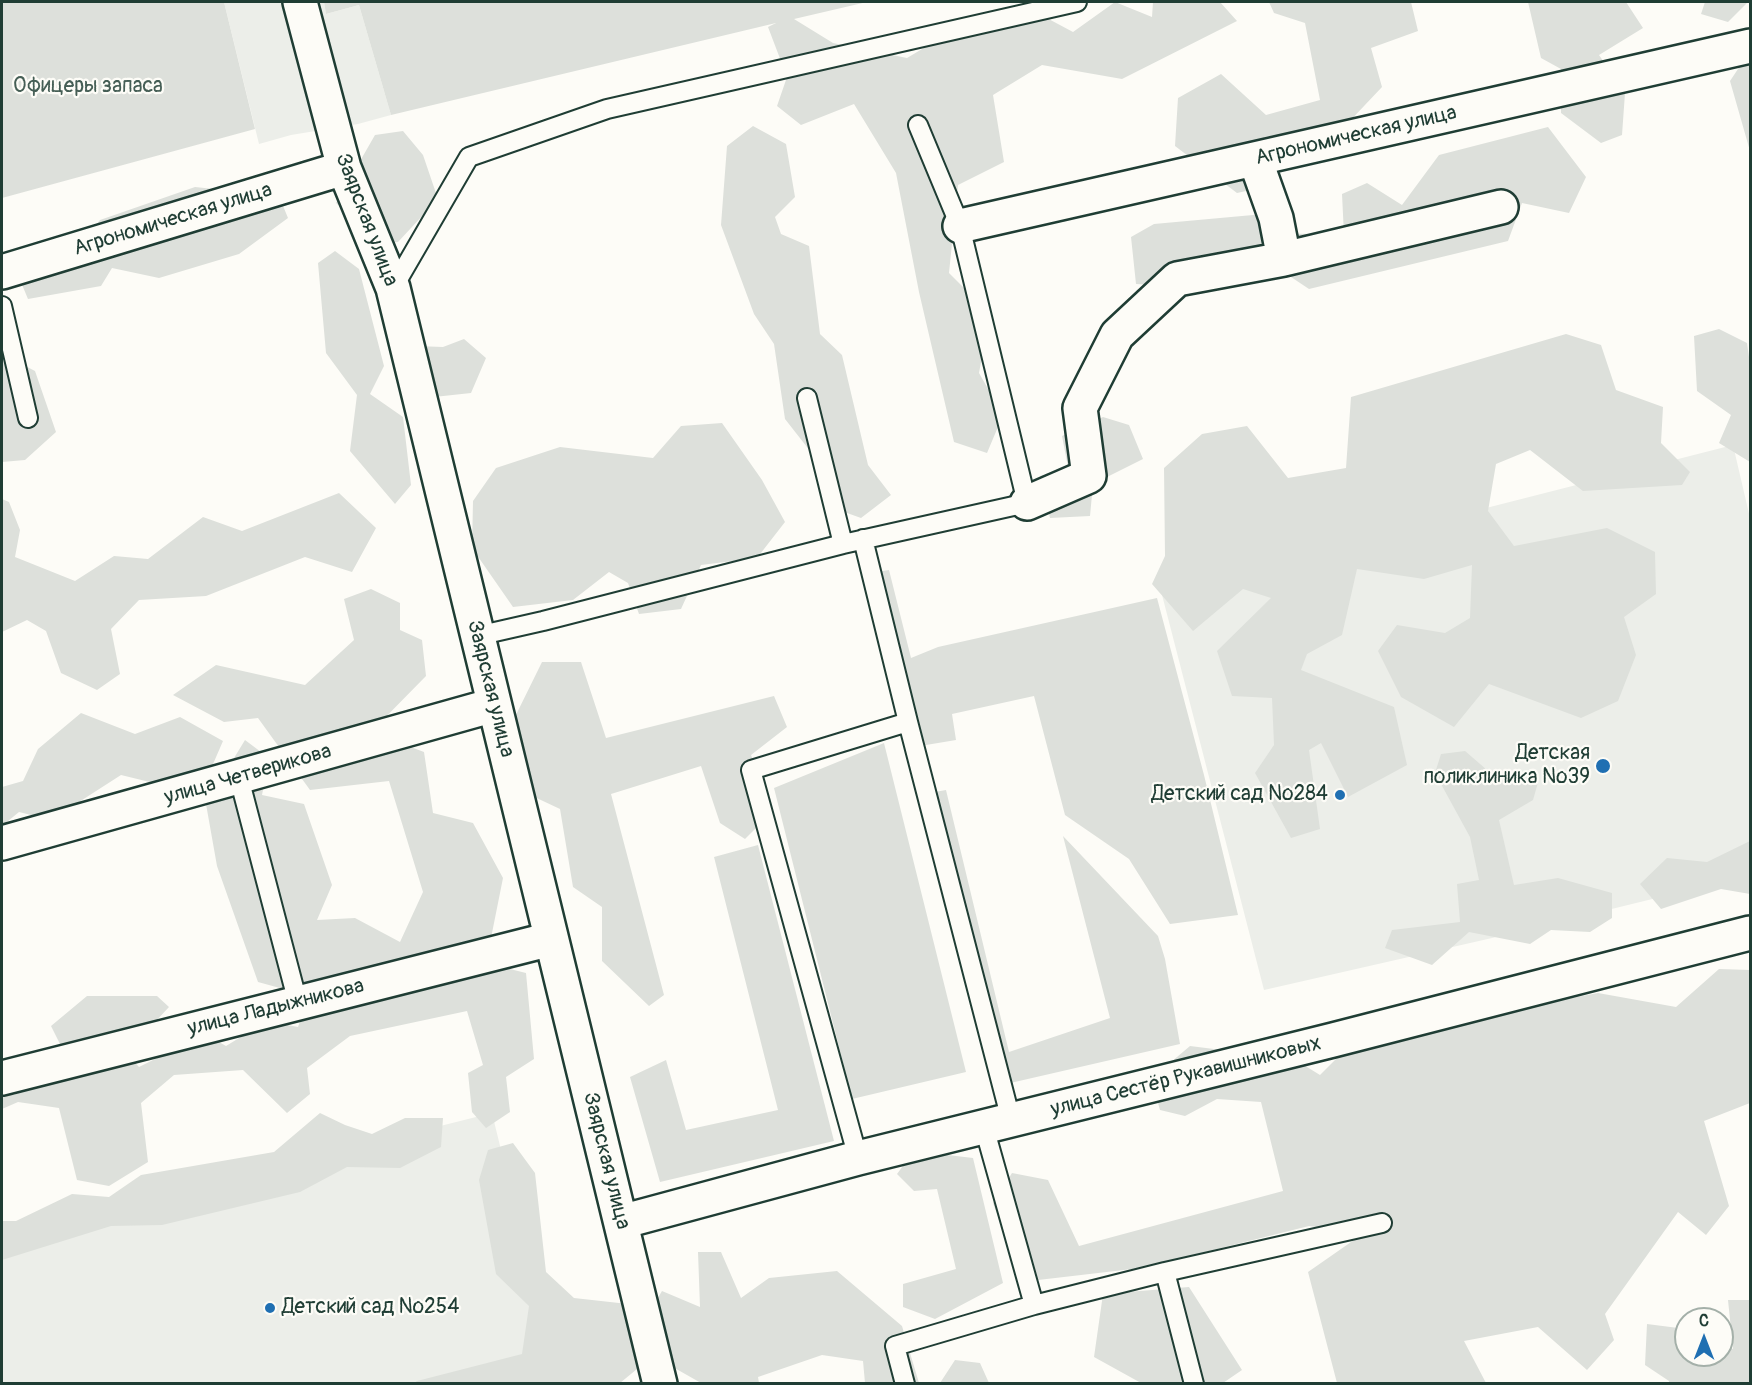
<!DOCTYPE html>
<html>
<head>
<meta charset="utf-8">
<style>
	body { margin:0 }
	#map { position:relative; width:1752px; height:1385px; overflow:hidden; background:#fdfcf7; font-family:Pangolin,sans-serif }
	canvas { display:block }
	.frame { position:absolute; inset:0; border:3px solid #1f3d34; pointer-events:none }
	.north { position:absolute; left:1674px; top:1307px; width:60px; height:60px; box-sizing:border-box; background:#fdfcf7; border:2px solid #a4b0a9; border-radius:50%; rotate:0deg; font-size:16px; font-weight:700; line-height:24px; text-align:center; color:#1f3d34 }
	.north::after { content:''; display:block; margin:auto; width:21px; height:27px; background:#1f6fb2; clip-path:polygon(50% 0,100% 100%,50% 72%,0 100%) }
</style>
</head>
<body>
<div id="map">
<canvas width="1752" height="1385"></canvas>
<div class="frame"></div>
<div class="north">С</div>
</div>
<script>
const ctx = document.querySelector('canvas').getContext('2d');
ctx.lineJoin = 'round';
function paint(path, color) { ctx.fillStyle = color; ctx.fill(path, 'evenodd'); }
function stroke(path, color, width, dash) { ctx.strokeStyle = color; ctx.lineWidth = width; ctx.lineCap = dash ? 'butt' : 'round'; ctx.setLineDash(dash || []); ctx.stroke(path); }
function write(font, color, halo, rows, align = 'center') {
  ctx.font = font + ' Pangolin,sans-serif'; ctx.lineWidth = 4.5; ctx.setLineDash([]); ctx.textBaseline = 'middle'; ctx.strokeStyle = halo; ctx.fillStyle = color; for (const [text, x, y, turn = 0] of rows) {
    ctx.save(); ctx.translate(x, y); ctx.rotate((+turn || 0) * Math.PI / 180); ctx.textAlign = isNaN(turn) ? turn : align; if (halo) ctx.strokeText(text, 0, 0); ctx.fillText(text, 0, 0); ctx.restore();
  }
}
paint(new Path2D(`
	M 224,2 L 324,2 L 326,14 L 359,5 L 391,115 L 358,124 L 291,135 L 259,144 Z
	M 1733,445 L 1750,518 L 1750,875 L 1514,933 L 1264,990 L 1161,591 Z
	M 492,1113 L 557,1380 L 543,1384 L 2,1383 L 2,1236 Z`), '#eceee9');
paint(new Path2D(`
	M 2,2 L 224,2 L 255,129 L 2,198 Z
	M 324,2 L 867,2 L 794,19 L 833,43 L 907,58 L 976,17 L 1001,30 L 1043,16 L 1073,32 L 1115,2 L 1152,17 L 1153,2 L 1220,2 L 1237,21 L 1122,79 L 1042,65 L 993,95 L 1004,162 L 958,185 L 949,273 L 990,314 L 979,373 L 1003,415 L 987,453 L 954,442 L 919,292 L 896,173 L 854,104 L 801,125 L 777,106 L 787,77 L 768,27 L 776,23 L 391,115 L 359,5 L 326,14 Z
	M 1269,2 L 1411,2 L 1418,31 L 1371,48 L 1382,87 L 1347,124 L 1264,137 L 1264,187 L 1237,193 L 1175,146 L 1178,98 L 1221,74 L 1266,115 L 1320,100 L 1305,23 L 1274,13 Z
	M 1528,2 L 1626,2 L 1643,28 L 1599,55 L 1625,93 L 1622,135 L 1601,143 L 1561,113 L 1561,69 L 1541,58 Z
	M 1705,2 L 1748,2 L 1728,22 L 1701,14 Z
	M 1746,57 L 1750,57 L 1750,151 L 1730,81 Z
	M 753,126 L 786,144 L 795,197 L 775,217 L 781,234 L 809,246 L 820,334 L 842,355 L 868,465 L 891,495 L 861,518 L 822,504 L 814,456 L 785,419 L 774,344 L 754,314 L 721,225 L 727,146 Z
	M 1548,127 L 1586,177 L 1569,213 L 1522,203 L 1508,241 L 1309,289 L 1267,261 L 1185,287 L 1136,284 L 1131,237 L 1154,224 L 1264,214 L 1275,233 L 1344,235 L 1342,194 L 1367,183 L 1402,205 L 1439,155 Z
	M 403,131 L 423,155 L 438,199 L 398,242 L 380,244 L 336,203 L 375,135 Z
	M 195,187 L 279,196 L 288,218 L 239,254 L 159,278 L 112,268 L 101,286 L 28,299 L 18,275 L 85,238 L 100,220 Z
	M 335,251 L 359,269 L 384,366 L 370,394 L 403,417 L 411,485 L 395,504 L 350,451 L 357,395 L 326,353 L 318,263 Z
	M 1719,329 L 1747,343 L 1750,364 L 1750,462 L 1719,443 L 1731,415 L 1697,391 L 1694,336 Z
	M 1566,334 L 1601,345 L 1616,390 L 1663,407 L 1661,443 L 1690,472 L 1682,485 L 1583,491 L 1530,450 L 1496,464 L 1488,511 L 1514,546 L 1607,528 L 1655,552 L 1656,594 L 1624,617 L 1636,655 L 1618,701 L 1581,718 L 1489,684 L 1454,727 L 1401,697 L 1378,651 L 1397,625 L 1445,633 L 1470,618 L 1472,565 L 1424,579 L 1357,569 L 1342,635 L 1307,654 L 1301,670 L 1394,707 L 1407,765 L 1348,797 L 1321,743 L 1309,750 L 1320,829 L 1291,838 L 1255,773 L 1274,745 L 1272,698 L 1232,696 L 1217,651 L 1271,598 L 1243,589 L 1193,631 L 1152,584 L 1165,556 L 1164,468 L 1202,434 L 1247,426 L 1288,478 L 1346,468 L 1351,397 Z
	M 464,339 L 486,358 L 471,393 L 434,397 L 416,346 L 443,347 Z
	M 2,354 L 35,371 L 56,432 L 25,460 L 2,462 Z
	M 1103,417 L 1129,425 L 1143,459 L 1093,484 L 1090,516 L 1050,518 L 1040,476 L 1068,467 L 1062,436 Z
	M 722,423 L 762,480 L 785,522 L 757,558 L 701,565 L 681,609 L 639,614 L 628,583 L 609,572 L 573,600 L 513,607 L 472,548 L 473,501 L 496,468 L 560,447 L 653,458 L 681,426 Z
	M 339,493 L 376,528 L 352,572 L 305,557 L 206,596 L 139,600 L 111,629 L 120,674 L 97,690 L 61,673 L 46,631 L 27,620 L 2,632 L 2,499 L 9,502 L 20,530 L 15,557 L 75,581 L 114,556 L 148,559 L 203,517 L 242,531 Z
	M 889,570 L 911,658 L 938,647 L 1157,598 L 1204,775 L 1238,915 L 1170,924 L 1129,859 L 1065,815 L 1034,696 L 952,714 L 956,740 L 920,746 L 876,572 Z
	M 371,589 L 400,603 L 400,630 L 422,640 L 426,676 L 371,732 L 424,752 L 433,813 L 473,823 L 503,878 L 486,963 L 526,973 L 534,1059 L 506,1077 L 510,1112 L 486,1128 L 472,1112 L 468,1073 L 483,1065 L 467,1011 L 350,1036 L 307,1068 L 310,1094 L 287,1113 L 243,1070 L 174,1075 L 141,1103 L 148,1162 L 109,1186 L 77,1180 L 59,1108 L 18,1102 L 2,1109 L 2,1095 L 14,1095 L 72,1068 L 51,1026 L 87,996 L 157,996 L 169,1007 L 126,1053 L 139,1067 L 205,1034 L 226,1046 L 267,1021 L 298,1027 L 309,996 L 258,982 L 217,866 L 206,804 L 245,740 L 269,758 L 262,795 L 304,804 L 332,885 L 317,920 L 355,918 L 400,942 L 423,892 L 389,781 L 310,790 L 258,718 L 224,722 L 173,695 L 216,665 L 305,685 L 354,640 L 344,599 Z
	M 542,662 L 581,662 L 606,738 L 774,696 L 787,727 L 751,755 L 772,812 L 745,839 L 720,823 L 701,766 L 611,794 L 664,995 L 649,1006 L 602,961 L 602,907 L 573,887 L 560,809 L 526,793 L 510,727 Z
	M 81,713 L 135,734 L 180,717 L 223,741 L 210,771 L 166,786 L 121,775 L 51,820 L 19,812 L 2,826 L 2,787 L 23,781 L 38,749 Z
	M 884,743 L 966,1072 L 852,1099 L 774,788 Z
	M 1465,751 L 1487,770 L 1539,779 L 1533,800 L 1499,820 L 1514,885 L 1558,878 L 1612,893 L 1612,918 L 1590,932 L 1551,930 L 1530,944 L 1469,932 L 1432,965 L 1385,948 L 1392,930 L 1460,922 L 1457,884 L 1479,880 L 1470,837 L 1435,773 L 1441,754 Z
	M 946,790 L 1009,1052 L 1110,1018 L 1063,836 L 1158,936 L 1165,959 L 1180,1044 L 1006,1084 L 935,792 Z
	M 1750,841 L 1750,894 L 1721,889 L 1661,909 L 1640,884 L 1667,858 L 1707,862 Z
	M 758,845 L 834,1141 L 660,1182 L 630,1077 L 666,1060 L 686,1130 L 778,1110 L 714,857 Z
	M 1719,969 L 1750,970 L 1750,1103 L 1704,1121 L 1729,1206 L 1706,1235 L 1678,1212 L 1605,1314 L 1614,1340 L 1587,1370 L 1538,1327 L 1464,1341 L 1486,1383 L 1337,1383 L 1308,1272 L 1364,1233 L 1309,1226 L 1141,1268 L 1021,1282 L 993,1203 L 1012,1173 L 1048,1180 L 1079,1246 L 1283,1191 L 1261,1102 L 1217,1099 L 1185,1116 L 1160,1110 L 1151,1079 L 1190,1046 L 1294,1059 L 1320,1075 L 1356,1039 L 1598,993 L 1676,1007 Z
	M 320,1113 L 345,1125 L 372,1134 L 405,1118 L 443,1118 L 441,1147 L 400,1168 L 347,1167 L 300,1192 L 162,1225 L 111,1226 L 2,1260 L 2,1221 L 16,1221 L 72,1194 L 109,1197 L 141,1175 L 274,1152 Z
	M 513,1143 L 535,1173 L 546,1272 L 574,1298 L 628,1304 L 648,1360 L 620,1383 L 413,1384 L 417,1381 L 522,1354 L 529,1306 L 496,1274 L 479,1180 L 488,1150 Z
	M 914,1151 L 973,1158 L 1003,1283 L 935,1319 L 903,1307 L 903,1284 L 956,1269 L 937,1189 L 914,1191 L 897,1174 Z
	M 698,1252 L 721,1252 L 741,1298 L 769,1278 L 837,1271 L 902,1326 L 919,1383 L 865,1383 L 863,1361 L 822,1355 L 758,1377 L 759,1383 L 701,1383 L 664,1362 L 649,1313 L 662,1291 L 700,1307 Z
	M 1189,1287 L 1242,1370 L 1223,1383 L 1141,1383 L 1094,1357 L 1103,1294 Z
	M 1728,1300 L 1750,1300 L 1750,1383 L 1669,1383 L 1669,1381 L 1645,1365 L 1647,1324 L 1686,1329 L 1686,1355 L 1722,1355 L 1722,1345 L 1733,1349 Z
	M 955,1360 L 980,1363 L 989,1383 L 940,1383 Z`), '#dde0db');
const service = new Path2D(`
	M 393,288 L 469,157 L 607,109 L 1077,2
	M 2,306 L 28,418
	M 807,398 L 843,544
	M 863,539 L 908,722 L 1011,1120
	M 477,636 L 543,621 L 843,544 L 1027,503 L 960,226 L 918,125
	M 239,778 L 298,1003
	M 858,1158 L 751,770 L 908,722
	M 1165,1272 L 1382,1223
	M 1034,1305 L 1165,1272 L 1194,1384
	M 905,1384 L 895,1346 L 1034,1305 L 984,1127`);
const minor = new Path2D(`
	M 300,2 L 344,168 L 393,288 L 660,1384
	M 960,226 L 1750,46
	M 1284,259 L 1501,207
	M 2,272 L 344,168
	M 1027,503 L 1089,476 L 1080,408 L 1117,335 L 1177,279 L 1284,259 L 1276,218 L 1255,159
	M 2,843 L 494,705
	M 2,1078 L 551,939
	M 621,1222 L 858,1158 L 1333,1040 L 1750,933`);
stroke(service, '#1f3d34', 22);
stroke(minor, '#1f3d34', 38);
stroke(service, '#fdfcf7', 18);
stroke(minor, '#fdfcf7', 33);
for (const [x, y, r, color] of [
	[1603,766,8,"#1f6fb2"],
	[1340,795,6,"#1f6fb2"],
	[270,1308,6,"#1f6fb2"]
]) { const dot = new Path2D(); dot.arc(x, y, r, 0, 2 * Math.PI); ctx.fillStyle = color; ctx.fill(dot); stroke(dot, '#fdfcf7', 2); }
write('21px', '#455e55', '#fdfcf7', [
	["Офицеры запаса",88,87]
]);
write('21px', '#1f3d34', '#fdfcf7', [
	["Агрономическая улица",1356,136,-13],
	["Агрономическая улица",173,220,-17],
	["Заярская улица",366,220,69],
	["Заярская улица",490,689,76],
	["улица Четверикова",248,775,-16],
	["улица Ладыжникова",276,1008,-14],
	["улица Сестёр Рукавишниковых",1186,1077,-14],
	["Заярская улица",606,1161,76]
]);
write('21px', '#1f3d34', '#fdfcf7', [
	["Детская",1590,754],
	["поликлиника №39",1590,778],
	["Детский сад №284",1328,795],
	["Детский сад №254",282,1308,"left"]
], 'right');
</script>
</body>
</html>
